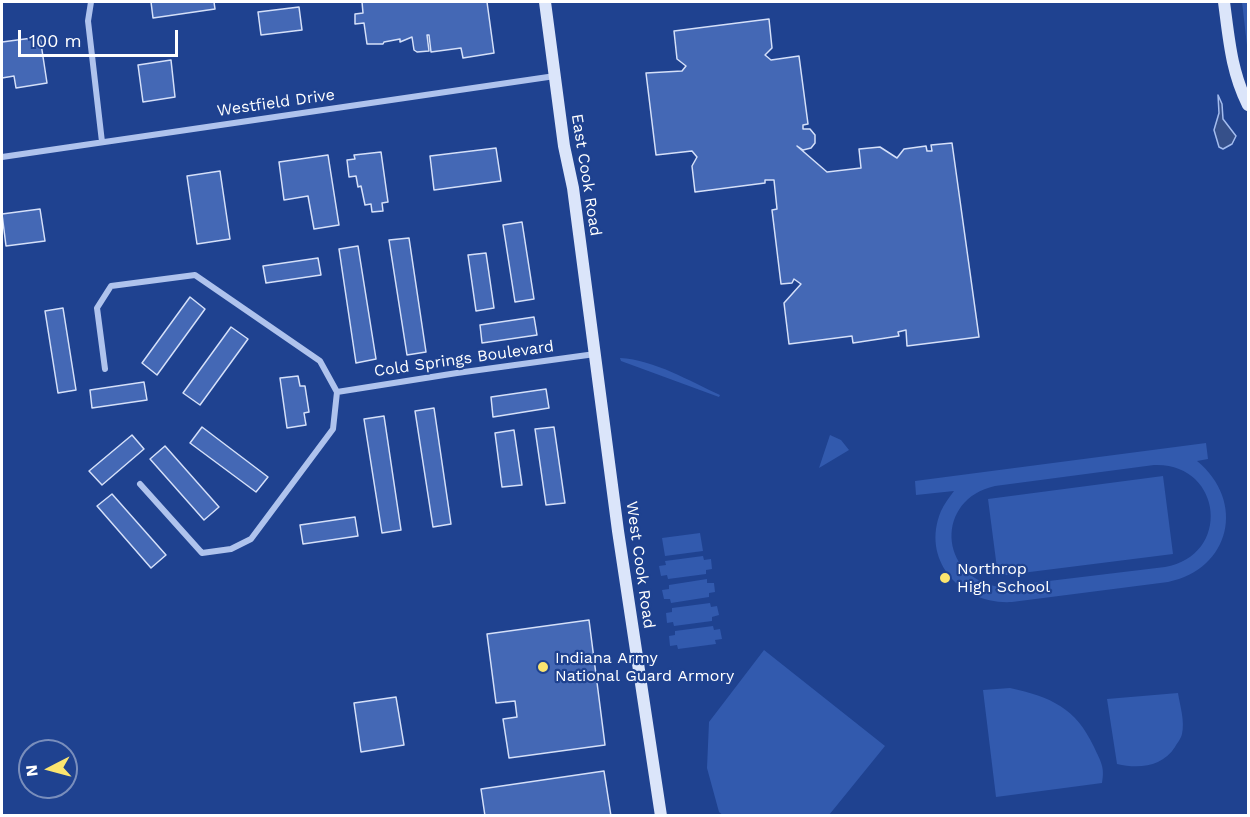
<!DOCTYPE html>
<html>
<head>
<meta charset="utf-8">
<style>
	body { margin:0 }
	#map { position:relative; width:1250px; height:817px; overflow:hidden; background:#1f4290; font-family:"Work Sans",sans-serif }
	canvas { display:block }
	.frame { position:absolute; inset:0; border:3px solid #fff; pointer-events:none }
	.north { position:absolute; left:18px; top:739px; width:60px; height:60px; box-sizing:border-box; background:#1f4290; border:2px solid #798ebc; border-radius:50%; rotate:264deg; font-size:16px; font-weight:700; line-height:24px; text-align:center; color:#fff }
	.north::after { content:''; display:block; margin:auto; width:21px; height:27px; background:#fbe56f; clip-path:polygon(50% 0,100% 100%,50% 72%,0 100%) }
	.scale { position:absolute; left:18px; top:30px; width:160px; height:27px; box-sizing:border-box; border:3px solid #fff; border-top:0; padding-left:8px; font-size:18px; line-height:21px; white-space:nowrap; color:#fff; -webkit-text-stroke:4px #1f4290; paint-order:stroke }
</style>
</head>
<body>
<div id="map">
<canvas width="1250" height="817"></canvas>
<div class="frame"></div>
<div class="north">N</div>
<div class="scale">100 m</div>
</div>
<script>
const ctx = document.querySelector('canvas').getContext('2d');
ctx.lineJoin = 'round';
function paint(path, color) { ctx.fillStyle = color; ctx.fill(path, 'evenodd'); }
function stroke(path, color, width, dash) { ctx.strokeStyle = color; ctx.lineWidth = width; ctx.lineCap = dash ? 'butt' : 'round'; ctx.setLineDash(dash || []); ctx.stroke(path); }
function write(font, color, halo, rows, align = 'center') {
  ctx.font = font + ' "Work Sans",sans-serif'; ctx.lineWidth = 4.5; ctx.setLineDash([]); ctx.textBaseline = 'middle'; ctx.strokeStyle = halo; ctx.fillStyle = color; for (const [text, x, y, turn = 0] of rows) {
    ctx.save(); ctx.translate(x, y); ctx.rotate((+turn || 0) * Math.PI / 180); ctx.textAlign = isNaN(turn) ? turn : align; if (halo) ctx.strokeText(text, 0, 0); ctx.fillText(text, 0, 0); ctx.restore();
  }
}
paint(new Path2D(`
	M 1242,2 L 1248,2 L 1248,54 Z
	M 620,358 C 655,360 689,381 720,395 L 719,397 L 621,361 Z
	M 830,435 L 841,440 L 849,450 L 819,468 Z
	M 1206,443 L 1208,459 L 1197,461 C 1246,501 1231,569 1168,582 L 1012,602 C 962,605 920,561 941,511 C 944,504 949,498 954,491 L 916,495 L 915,481 ZM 1154,465 C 1222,462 1233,555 1165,567 L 999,587 C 938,577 935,499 995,486 Z
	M 1163,476 L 1173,554 L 998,576 L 988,499 Z
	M 700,533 L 703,551 L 665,556 L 662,538 Z
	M 703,556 L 704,560 L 711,559 L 712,569 L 706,570 L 706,574 L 668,579 L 667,575 L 661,576 L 659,566 L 666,565 L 665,561 Z
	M 707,579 L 707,583 L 714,583 L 715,592 L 709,593 L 709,597 L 671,603 L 670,599 L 664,599 L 662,590 L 669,589 L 669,585 Z
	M 710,603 L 711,607 L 717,606 L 719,615 L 712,617 L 712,621 L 674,626 L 673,622 L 667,623 L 666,613 L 672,612 L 672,608 Z
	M 713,626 L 714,630 L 720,629 L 722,639 L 715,640 L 716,644 L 678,649 L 677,645 L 670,646 L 669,636 L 675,635 L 675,631 Z
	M 764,650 L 885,746 L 829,815 L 724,816 L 719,812 L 707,768 L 709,722 Z
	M 1010,688 C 1051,697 1076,708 1094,747 C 1101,762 1105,767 1102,783 L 996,797 L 983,690 Z
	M 1178,693 C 1180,706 1185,721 1182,734 C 1181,739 1177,743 1175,747 C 1162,767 1139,769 1117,764 L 1107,699 Z`), '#325aae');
const water = new Path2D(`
	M 1218,95 L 1222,104 L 1223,119 L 1236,136 L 1232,144 L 1223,149 L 1219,147 L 1214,130 L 1219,113 Z`);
paint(water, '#36508a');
stroke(water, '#a3bcef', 1.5);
const building = new Path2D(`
	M 151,2 L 214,2 L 215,9 L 153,18 Z
	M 362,2 L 487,2 L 494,53 L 463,58 L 461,48 L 431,52 L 429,35 L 427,35 L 429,51 L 417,52 L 414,50 L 412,37 L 400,42 L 400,39 L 384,42 L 383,44 L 367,44 L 364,23 L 355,24 L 355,14 L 363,13 Z
	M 299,7 L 302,30 L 261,35 L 258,12 Z
	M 769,19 L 772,48 L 765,55 L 771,60 L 799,56 L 808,124 L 803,125 L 803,129 L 810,129 L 815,135 L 815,143 L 811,148 L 803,150 L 797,146 L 827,172 L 861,168 L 859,149 L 880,147 L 897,158 L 904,149 L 926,146 L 927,151 L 932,151 L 931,145 L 952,143 L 979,337 L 907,346 L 906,330 L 898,332 L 899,336 L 853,343 L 852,336 L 789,344 L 784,303 L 801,284 L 794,279 L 792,283 L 781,284 L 772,210 L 777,209 L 774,180 L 765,180 L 765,183 L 695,192 L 692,166 L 697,157 L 692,151 L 656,155 L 646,73 L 682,71 L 686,66 L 677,59 L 674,31 Z
	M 40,37 L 47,83 L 16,88 L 14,76 L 2,78 L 2,42 Z
	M 171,60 L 175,97 L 143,102 L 138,65 Z
	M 496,148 L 501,181 L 434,190 L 430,156 Z
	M 381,152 L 388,202 L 382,203 L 383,211 L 372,212 L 371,204 L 365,205 L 361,186 L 358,187 L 356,176 L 349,177 L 347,160 L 355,159 L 354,155 Z
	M 328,155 L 339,225 L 314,229 L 308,196 L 284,200 L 279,162 Z
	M 220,171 L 230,239 L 197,244 L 187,176 Z
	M 40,209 L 45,241 L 6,246 L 2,214 Z
	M 522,222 L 534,299 L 515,302 L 503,225 Z
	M 409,238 L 426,352 L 407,355 L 389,240 Z
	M 358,246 L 376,359 L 356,363 L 339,249 Z
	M 486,253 L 494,308 L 476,311 L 468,255 Z
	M 318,258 L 321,275 L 266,283 L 263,266 Z
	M 190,297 L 205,309 L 157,375 L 142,363 Z
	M 63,308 L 76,390 L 58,393 L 45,311 Z
	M 534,317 L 537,335 L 482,343 L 480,325 Z
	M 231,327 L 248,339 L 200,405 L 183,393 Z
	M 298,376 L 300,386 L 305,386 L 309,412 L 304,413 L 306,425 L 287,428 L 280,378 Z
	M 144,382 L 147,400 L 92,408 L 90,390 Z
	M 546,389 L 549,408 L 493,417 L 491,397 Z
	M 434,408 L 451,524 L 433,527 L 415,411 Z
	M 384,416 L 401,530 L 382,533 L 364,419 Z
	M 202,427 L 268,477 L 256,492 L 190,443 Z
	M 554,427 L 565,503 L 546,505 L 535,429 Z
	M 514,430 L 522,485 L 502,487 L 495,433 Z
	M 132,435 L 144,449 L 102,485 L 89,471 Z
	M 165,446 L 219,507 L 204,520 L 150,459 Z
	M 112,494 L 166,555 L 151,568 L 97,506 Z
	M 355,517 L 358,536 L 303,544 L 300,525 Z
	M 589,620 L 605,745 L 509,758 L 503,719 L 517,717 L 515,701 L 496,703 L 487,634 Z
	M 396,697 L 404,745 L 361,752 L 354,703 Z
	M 604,771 L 611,816 L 485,816 L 481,789 Z`);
paint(building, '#4468b5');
stroke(building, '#d5e0f9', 1.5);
stroke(new Path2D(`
	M 91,2 L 88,21 L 102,142
	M 2,157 L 555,76
	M 105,369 L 97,308 L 111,286 L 195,275 L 320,361 L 337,392 L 333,429 L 251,539 L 231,549 L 202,553 L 140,484
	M 337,392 L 457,373 L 595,354`), '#afc3ed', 6);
stroke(new Path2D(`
	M 545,2 L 564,146 L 573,188 L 618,531 L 661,816
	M 1224,2 C 1229,39 1231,71 1248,105`), '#dbe5fa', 12);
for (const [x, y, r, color] of [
	[945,578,6,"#fbe56f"],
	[543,667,6,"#fbe56f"]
]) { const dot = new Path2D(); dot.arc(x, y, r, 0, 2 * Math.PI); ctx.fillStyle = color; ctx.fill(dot); stroke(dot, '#1f4290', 2); }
write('16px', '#fff', '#1f4290', [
	["Westfield Drive",276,103,-8],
	["East Cook Road",586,175,81],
	["Cold Springs Boulevard",464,359,-8],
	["West Cook Road",640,565,82]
]);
write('16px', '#fff', '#1f4290', [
	["Northrop",957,569],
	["High School",957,587],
	["Indiana Army",555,658],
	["National Guard Armory",555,676]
], 'left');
</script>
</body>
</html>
